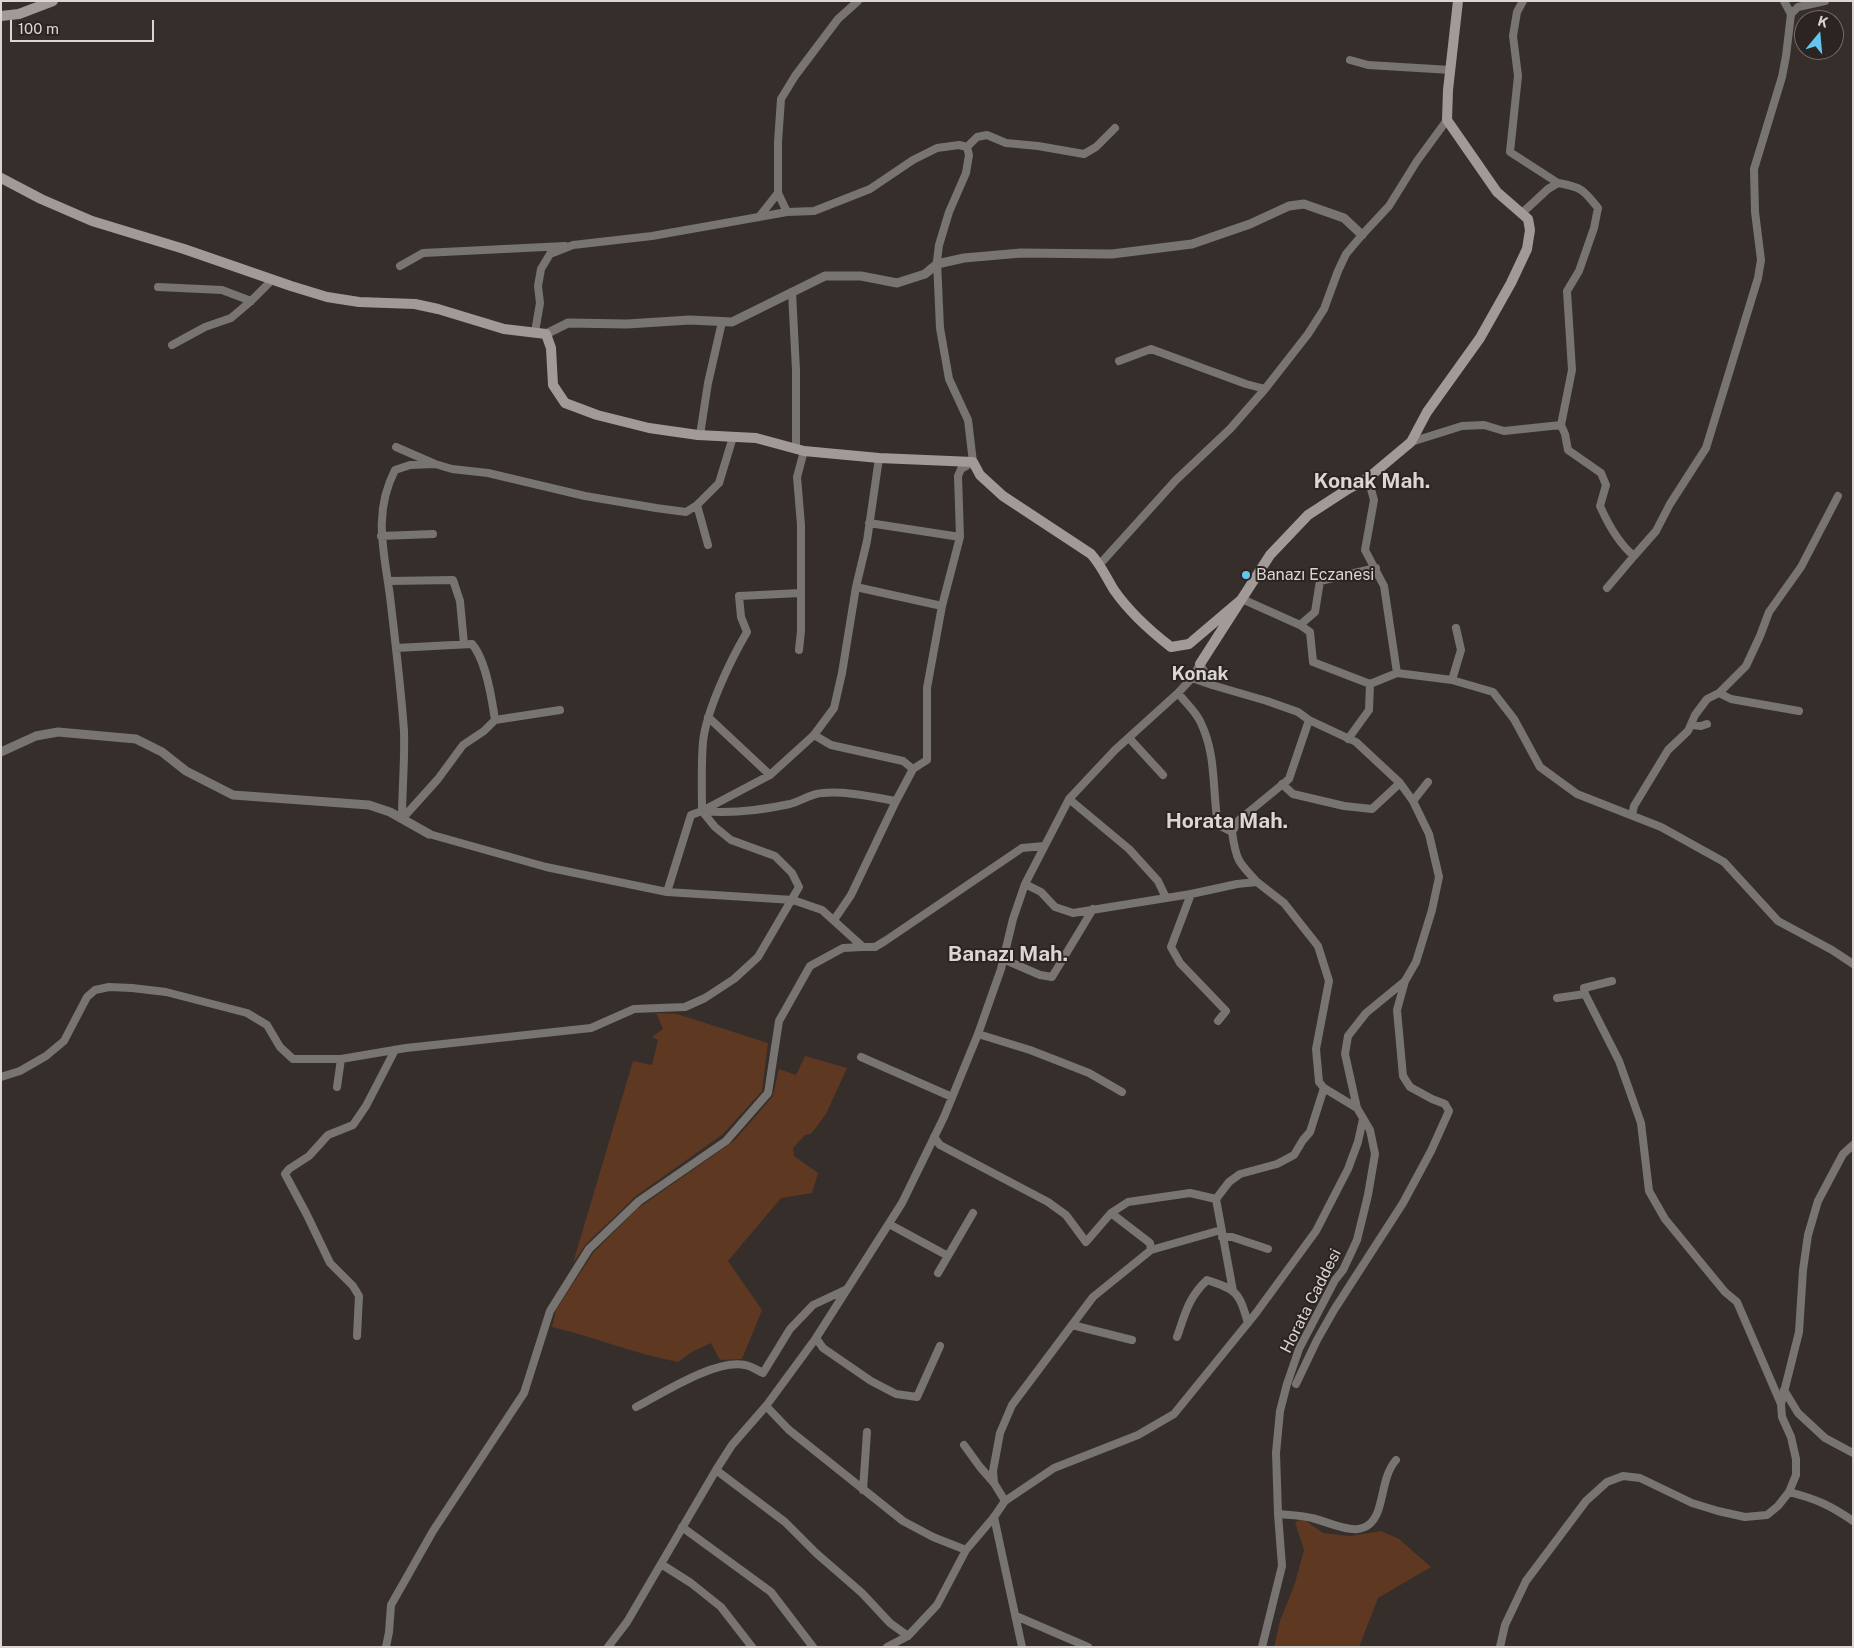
<!DOCTYPE html>
<html>
<head>
<meta charset="utf-8">
<style>
	body { margin:0 }
	#map { position:relative; width:1854px; height:1648px; overflow:hidden; background:#362e2a; font-family:"Public Sans",sans-serif }
	canvas { display:block }
	.frame { position:absolute; inset:0; border:2px solid #dbd6d3; pointer-events:none }
	.north { position:absolute; left:1794px; top:10px; width:50px; height:50px; box-sizing:border-box; background:#2c2420; border:1px solid #726b68; border-radius:50%; rotate:17deg; font-size:14px; font-weight:700; line-height:20px; text-align:center; color:#dbd6d3 }
	.north::after { content:''; display:block; margin:auto; width:18px; height:22px; background:#65c5ee; clip-path:polygon(50% 0,100% 100%,50% 72%,0 100%) }
	.scale { position:absolute; left:10px; top:20px; width:144px; height:22px; box-sizing:border-box; border:2px solid #dbd6d3; border-top:0; padding-left:6px; font-size:15px; line-height:18px; white-space:nowrap; color:#dbd6d3; -webkit-text-stroke:4px #2c2420; paint-order:stroke }
</style>
</head>
<body>
<div id="map">
<canvas width="1854" height="1648"></canvas>
<div class="frame"></div>
<div class="north">K</div>
<div class="scale">100 m</div>
</div>
<script>
const ctx = document.querySelector('canvas').getContext('2d');
ctx.lineJoin = 'round';
function paint(path, color) { ctx.fillStyle = color; ctx.fill(path, 'evenodd'); }
function stroke(path, color, width, dash) { ctx.strokeStyle = color; ctx.lineWidth = width; ctx.lineCap = dash ? 'butt' : 'round'; ctx.setLineDash(dash || []); ctx.stroke(path); }
function write(font, color, halo, rows, align = 'center') {
  ctx.font = font + ' "Public Sans",sans-serif'; ctx.lineWidth = 4; ctx.setLineDash([]); ctx.textBaseline = 'middle'; ctx.strokeStyle = halo; ctx.fillStyle = color; for (const [text, x, y, turn = 0] of rows) {
    ctx.save(); ctx.translate(x, y); ctx.rotate((+turn || 0) * Math.PI / 180); ctx.textAlign = isNaN(turn) ? turn : align; if (halo) ctx.strokeText(text, 0, 0); ctx.fillText(text, 0, 0); ctx.restore();
  }
}
paint(new Path2D(`
	M 656,1013 L 677,1014 L 768,1043 L 762,1091 L 723,1134 L 636,1196 L 586,1244 L 573,1263 L 633,1061 L 652,1065 L 658,1040 L 652,1037 L 663,1029 Z
	M 805,1056 L 847,1068 L 826,1114 L 811,1134 L 805,1135 L 793,1148 L 794,1156 L 818,1173 L 812,1193 L 781,1198 L 728,1261 L 762,1310 L 742,1359 L 720,1360 L 711,1343 L 692,1352 L 678,1362 C 635,1354 594,1337 552,1327 L 556,1310 L 593,1253 L 637,1209 L 734,1141 L 773,1096 L 779,1069 L 796,1075 Z
	M 1303,1519 L 1323,1533 L 1350,1536 L 1381,1531 L 1399,1539 L 1431,1567 L 1378,1598 L 1359,1647 L 1274,1647 L 1280,1621 L 1295,1583 L 1304,1550 L 1295,1522 Z`), '#5f3822');
stroke(new Path2D(`
	M 1523,1 L 1517,12 L 1513,36 L 1518,76 L 1510,152 L 1558,183
	M 1784,1 L 1791,14
	M 1350,60 L 1368,65 L 1451,70
	M 967,147 L 977,137 L 987,135 L 1006,143 L 1038,146 L 1084,154 L 1096,147 L 1115,128
	M 787,212 L 778,193 L 778,142 L 781,99 L 795,76 L 838,19 L 858,1
	M 759,217 L 778,193
	M 400,266 L 423,253 L 565,246
	M 158,287 L 222,290 L 251,301
	M 792,292 L 796,370 L 796,449
	M 535,332 L 540,303 L 538,286 L 541,269 L 550,254 L 573,245 L 652,236 L 787,212 L 814,211 L 870,189 L 913,160 L 937,148 L 959,145 L 967,147 L 969,155 L 966,173 L 949,212 L 939,245 L 937,261 L 940,328 L 949,379 L 968,420 L 973,462 L 961,469 L 958,476 L 960,537 L 942,606 L 927,688 L 927,760 L 913,769 L 896,801 L 851,895 L 834,920
	M 172,345 L 205,327 L 231,318 L 251,301 L 273,279
	M 1119,361 L 1151,349 L 1246,384 L 1265,389
	M 1561,425 L 1565,434 L 1568,450 L 1601,473 L 1606,485 L 1600,506 C 1608,524 1618,543 1634,556 L 1607,588
	M 700,435 L 708,383 L 722,322
	M 1411,442 L 1462,426 L 1484,425 L 1504,431 L 1561,425 L 1572,370 L 1567,291 L 1579,271 L 1594,228 L 1598,208 C 1583,189 1581,187 1558,183 L 1548,189 L 1521,214
	M 396,447 L 435,464 L 452,469 L 488,473 L 585,496 L 656,508 L 686,512 L 697,505 L 719,483 L 733,437
	M 1368,478 L 1374,500 L 1365,550 L 1384,586 L 1397,673 L 1452,680 L 1493,692 L 1514,719 L 1540,767 L 1577,794 L 1661,827 L 1724,862 L 1778,921 L 1832,950 L 1853,964
	M 697,505 L 708,545
	M 869,523 L 960,537
	M 381,536 L 433,534
	M 1634,556 L 1656,531 L 1670,504 L 1706,448 L 1758,278 L 1761,260 L 1755,212 L 1754,169 L 1782,77 L 1786,56 L 1791,14 L 1798,7 L 1825,1
	M 1100,564 L 1176,480 L 1230,429 L 1265,389 L 1308,334 L 1324,309 L 1338,271 L 1346,254 L 1362,235 L 1389,206 L 1417,161 L 1447,120
	M 389,581 L 453,580 L 460,601 L 464,644
	M 856,587 L 942,606
	M 1242,599 L 1300,625 L 1310,632 L 1313,662 L 1370,684 L 1369,710 L 1348,739
	M 1300,625 L 1315,612 L 1320,581 L 1376,568
	M 396,648 L 472,644 C 486,660 492,699 495,720 L 484,731 L 463,745 L 438,779 L 402,819
	M 799,650 L 801,631 L 801,525 L 797,477 L 804,451
	M 1200,664 L 1212,685 L 1267,701 L 1298,712 L 1309,720 L 1356,742 L 1400,783 L 1413,801 L 1429,834 L 1439,877 L 1432,910 L 1416,962 L 1405,981 L 1366,1013 L 1348,1036 L 1345,1054 L 1357,1108 L 1370,1130 L 1375,1154 L 1368,1195 L 1357,1240 L 1343,1270 L 1335,1280 L 1299,1349 L 1287,1384 L 1280,1411 L 1276,1453 L 1278,1514 L 1282,1566 L 1262,1647
	M 1192,678 L 1212,685
	M 1452,680 L 1461,650 L 1456,628
	M 1370,684 L 1397,673
	M 1178,693 C 1185,702 1195,711 1200,721 C 1217,755 1212,790 1218,825 L 1232,832 L 1239,820 L 1289,779 L 1309,720
	M 1719,693 L 1746,666 L 1760,636 L 1769,612 L 1801,567 L 1838,496
	M 708,717 L 770,775
	M 495,720 L 560,710
	M 1691,725 L 1701,726 L 1707,724
	M 814,735 L 831,745 L 903,761 L 913,769
	M 1129,738 L 1163,775
	M 1282,784 L 1293,794 L 1344,806 L 1372,809 L 1400,783
	M 1069,799 L 1129,849 L 1158,881 L 1166,898
	M 1413,801 L 1428,782
	M 702,811 C 731,814 762,810 790,804 C 801,801 812,793 823,793 C 847,791 873,797 896,801
	M 1632,815 L 1634,806 L 1668,750 L 1688,731 L 1695,715 L 1707,699 L 1719,693 L 1731,699 L 1799,711
	M 402,819 C 402,790 405,760 404,731 C 401,689 396,647 391,605 C 386,557 371,517 395,470 L 410,465 L 435,464
	M 1232,832 C 1236,860 1238,862 1257,882
	M 429,834 L 546,867 L 667,892 L 793,900 L 822,910 L 863,947 L 875,947 L 885,941 L 1022,848 L 1044,846
	M 1025,884 L 1041,892 L 1055,907 L 1073,913 L 1191,894 L 1237,884 L 1257,882 L 1284,903 L 1318,946 L 1329,981 L 1316,1049 L 1319,1082 L 1324,1088 L 1357,1108
	M 667,892 L 691,815 L 702,811 L 770,775 L 814,735 L 834,708 L 842,673 L 856,587 L 867,541 L 879,458
	M 1191,894 L 1171,947 L 1180,963 L 1226,1011 L 1218,1021
	M 1003,959 L 1040,975 L 1052,977 L 1093,909
	M 1612,981 L 1584,988 L 1585,994 L 1619,1061 L 1641,1123 L 1649,1191 L 1665,1219 L 1725,1292 L 1737,1302 L 1781,1404
	M 1557,998 L 1585,994
	M 978,1034 L 1030,1050 L 1089,1073 L 1122,1092
	M 861,1057 L 952,1097
	M 1,1077 L 20,1071 L 46,1056 L 64,1041 L 87,997 L 95,990 L 109,987 L 132,988 L 166,992 L 247,1013 L 267,1025 L 280,1047 L 293,1059 L 341,1059
	M 337,1087 L 341,1059 L 406,1048 L 591,1028 L 634,1009 L 685,1007 L 705,998 L 734,979 L 758,957 L 799,887 L 792,873 L 775,856 L 731,840 L 715,827 L 702,811 C 702,789 701,765 703,742 C 706,711 731,659 747,632 L 741,617 L 739,596 L 800,593
	M 934,1137 L 940,1145 L 1048,1202 L 1066,1215 L 1086,1242 L 1111,1213 L 1150,1243 L 1151,1250
	M 1216,1199 L 1229,1182 L 1240,1174 L 1277,1164 L 1294,1155 L 1303,1140 L 1310,1132 L 1324,1088
	M 1111,1213 L 1128,1202 L 1190,1193 L 1216,1199 L 1233,1291
	M 889,1224 L 948,1256
	M 1222,1237 L 1232,1237 L 1268,1249
	M 938,1273 L 973,1213
	M 1072,1325 L 1132,1340
	M 357,1336 L 359,1296 L 353,1286 L 330,1263 L 307,1215 L 285,1174 L 289,1169 L 309,1156 L 328,1135 L 353,1125 L 366,1106 L 395,1050
	M 1177,1337 C 1185,1314 1188,1298 1207,1280 C 1238,1290 1239,1293 1248,1323
	M 816,1338 L 823,1348 L 871,1381 L 896,1394 L 917,1397 L 940,1346
	M 1296,1384 L 1317,1340 L 1334,1310 L 1403,1203 L 1431,1151 L 1449,1111 L 1445,1104 L 1432,1099 L 1410,1087 L 1403,1076 L 1397,1010 L 1405,981
	M 1784,1390 L 1798,1413 L 1825,1438 L 1853,1453
	M 766,1406 L 789,1430 L 903,1521 L 933,1537 L 966,1550
	M 636,1407 C 663,1393 715,1359 745,1365 C 751,1366 757,1370 763,1373 L 790,1329 L 813,1305 L 847,1289
	M 964,1445 L 980,1467 L 994,1483
	M 716,1470 L 785,1522 L 816,1553 L 862,1593 L 890,1623 L 908,1636
	M 863,1490 L 867,1432
	M 1789,1492 C 1816,1499 1830,1505 1853,1521
	M 1005,1501 L 994,1483 L 993,1471 L 1000,1433 L 1012,1405 L 1093,1297 L 1151,1250 L 1221,1230
	M 1278,1514 C 1289,1515 1301,1515 1312,1518 C 1334,1523 1366,1544 1378,1511 C 1384,1494 1384,1474 1396,1460
	M 994,1517 L 1022,1647
	M 682,1527 L 771,1592 L 813,1647
	M 661,1564 L 691,1583 L 721,1607 L 752,1647
	M 1016,1616 L 1088,1647
	M 386,1647 L 389,1632 L 391,1605 L 433,1531 L 524,1393 L 550,1311 L 589,1249 L 639,1201 L 726,1141 L 768,1093 L 779,1021 L 810,966 L 843,948 L 863,947
	M 608,1647 L 627,1622 L 716,1470 L 732,1445 L 766,1406 L 816,1338 L 902,1203 L 944,1117 L 978,1034 L 1001,969 L 1013,919 L 1025,884 L 1069,799 L 1115,750 L 1178,693 L 1192,678 L 1200,664
	M 887,1647 L 908,1636 L 937,1605 L 966,1550 L 994,1517 L 1005,1501 L 1054,1468 L 1138,1435 L 1174,1414 L 1256,1313 L 1316,1231 L 1348,1169 L 1358,1142 L 1363,1119
	M 1500,1647 L 1505,1625 L 1526,1581 L 1586,1501 L 1607,1482 L 1623,1476 L 1640,1478 L 1692,1503 L 1718,1511 L 1745,1517 L 1767,1515 L 1778,1506 L 1789,1492 L 1796,1475 L 1796,1459 L 1791,1437 L 1782,1417 L 1781,1404 L 1799,1332 L 1803,1270 L 1808,1235 L 1818,1201 L 1843,1154 L 1853,1145`), '#787472', 8);
stroke(new Path2D(`
	M 546,334 L 568,323 L 627,324 L 690,320 L 732,322 L 825,276 L 861,276 L 897,283 L 925,274 L 937,264 L 964,258 L 1021,253 L 1112,254 L 1192,244 L 1250,224 L 1289,206 L 1304,204 L 1344,218 L 1362,235
	M 1,752 L 36,736 L 58,732 L 136,739 L 162,752 L 186,771 L 233,795 L 369,805 L 390,812 L 429,834`), '#787472', 9);
stroke(new Path2D(`
	M 1,16 L 19,14 L 53,1
	M 1,178 L 41,199 L 92,221 L 184,249 L 291,286 L 327,297 L 359,302 L 415,304 L 438,309 L 504,329 L 546,334 L 551,348 L 553,385 L 565,403 L 597,415 L 649,428 L 698,435 L 756,438 L 804,451 L 879,458 L 973,462 L 980,475 L 1003,496 L 1091,554 C 1101,565 1106,577 1114,590 C 1130,613 1149,630 1171,647 L 1189,644 L 1242,599
	M 1200,664 L 1270,555 L 1308,515 L 1348,489 L 1368,478 L 1411,442 L 1427,412 L 1480,338 L 1511,283 L 1527,249 L 1530,230 L 1528,219 L 1497,192 L 1447,120 L 1448,90 L 1458,1`), '#a19a97', 10);
for (const [x, y, r, color] of [
	[1246,575,5,"#65c5ee"]
]) { const dot = new Path2D(); dot.arc(x, y, r, 0, 2 * Math.PI); ctx.fillStyle = color; ctx.fill(dot); stroke(dot, '#2c2420', 2); }
write('16px', '#dbd6d3', '#2c2420', [
	["Banazı Eczanesi",1256,575]
], 'left');
write('16px', '#dbd6d3', '#2c2420', [
	["Horata Caddesi",1311,1301,-63]
]);
write('bold 19px', '#dbd6d3', '#2c2420', [
	["Konak",1200,674]
]);
write('bold 21px', '#dbd6d3', '#2c2420', [
	["Konak Mah.",1372,482],
	["Horata Mah.",1227,822],
	["Banazı Mah.",1008,955]
]);
</script>
</body>
</html>
